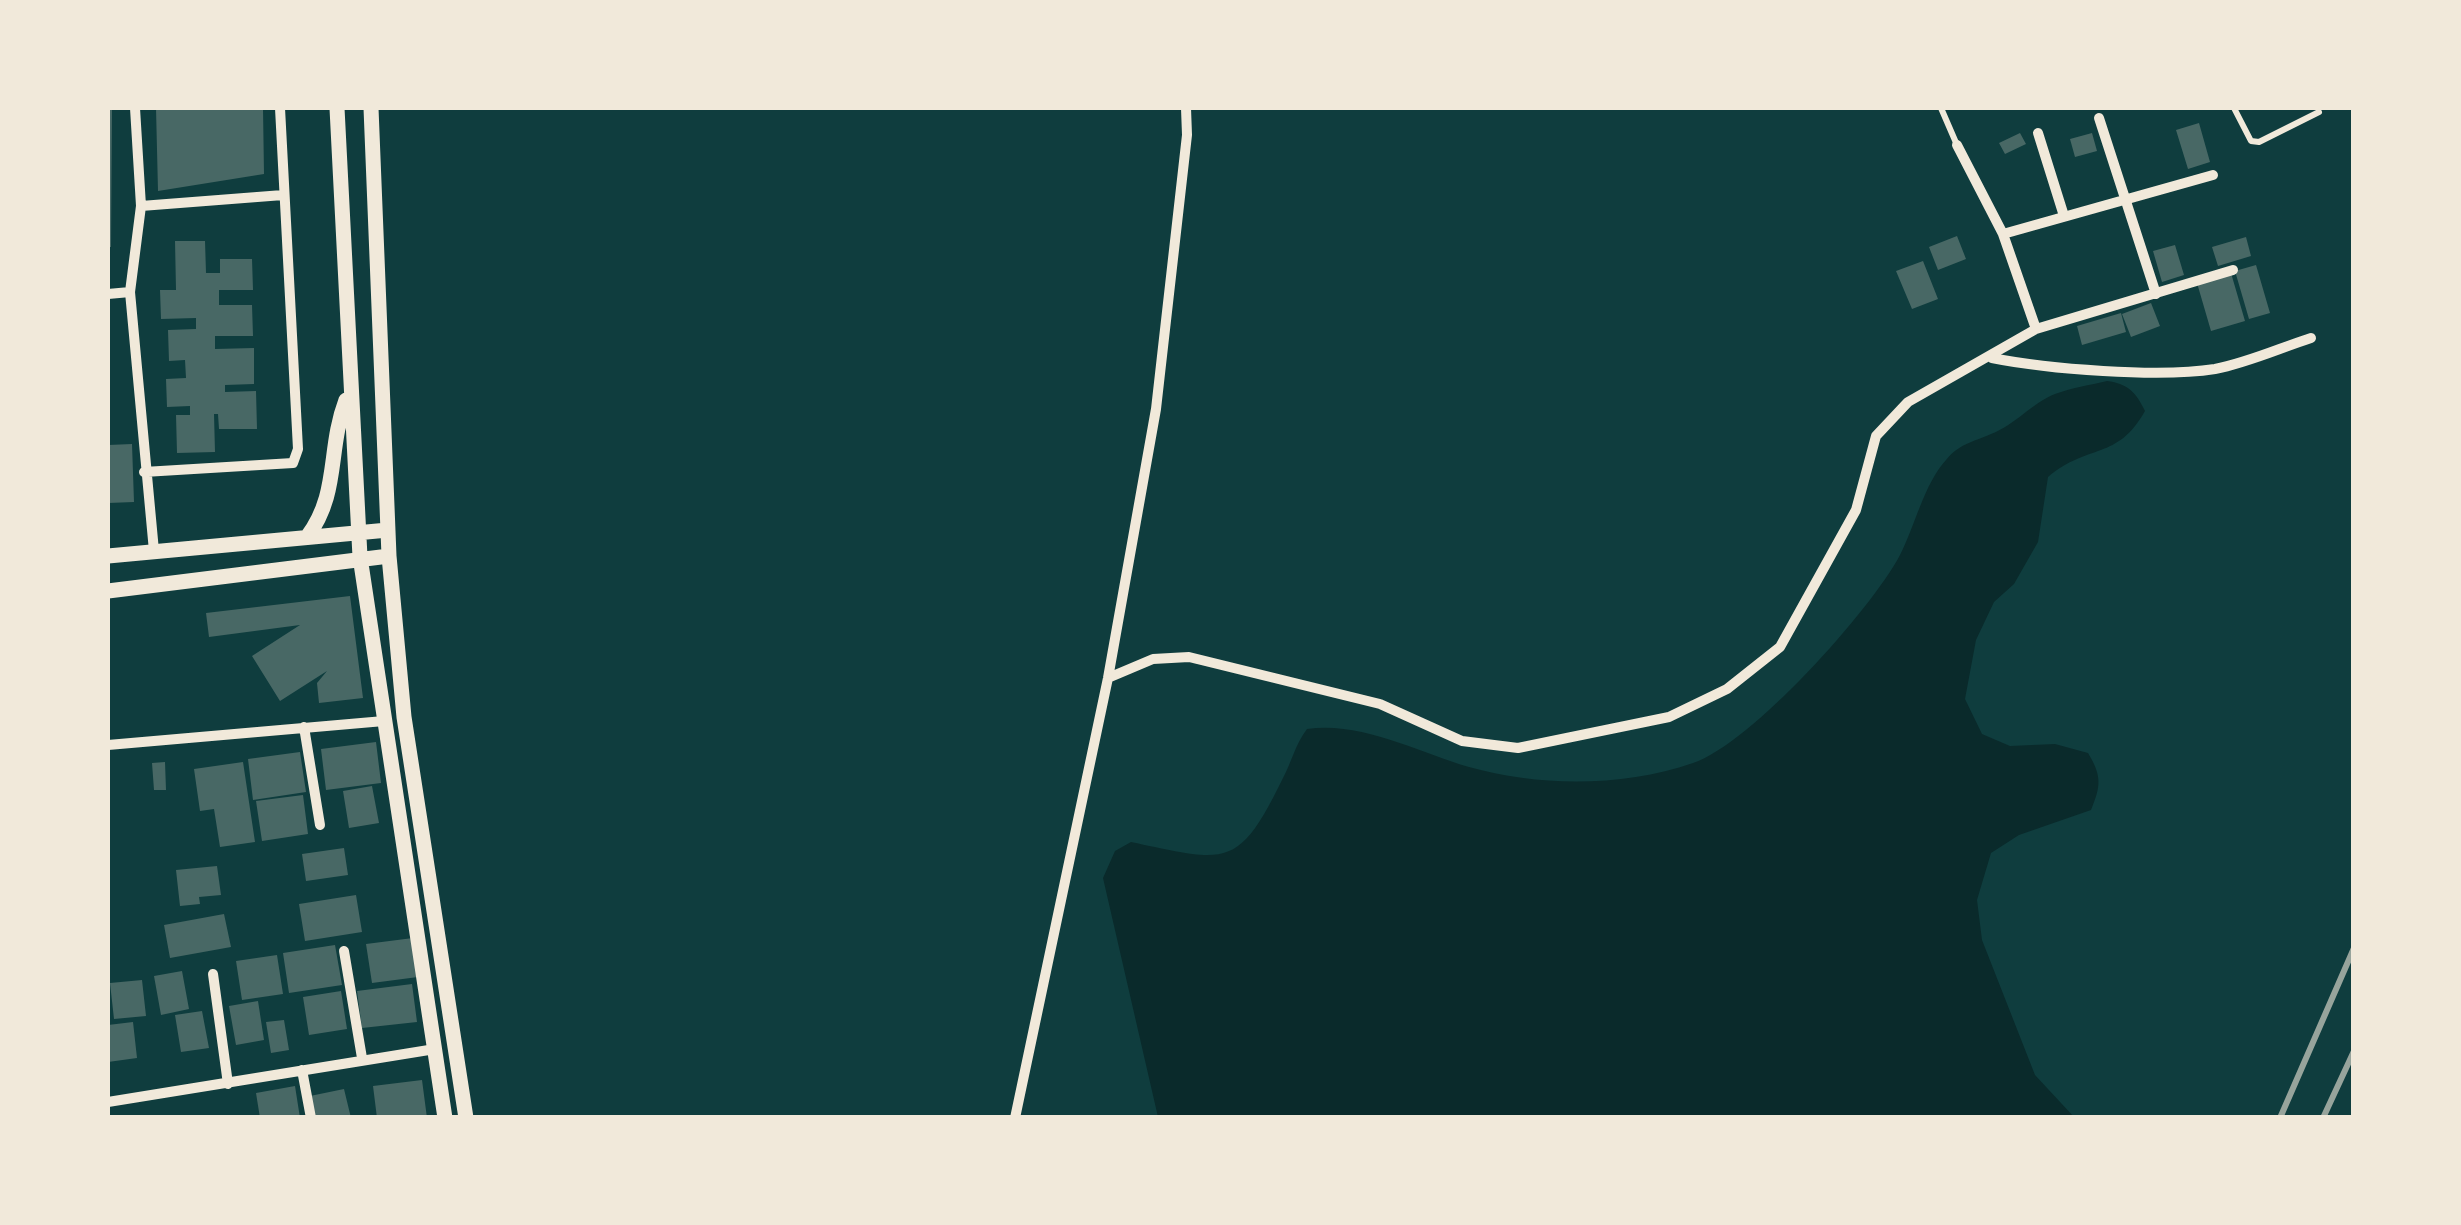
<!DOCTYPE html>
<html>
<head>
<meta charset="utf-8">
<style>
	body { margin:0 }
	#map { position:relative; width:2461px; height:1225px; overflow:hidden; background:#0f3d3e; font-family:Merriweather,serif }
	canvas { display:block }
	.frame { position:absolute; inset:0; border:110px solid #f1e9da; pointer-events:none }
</style>
</head>
<body>
<div id="map">
<canvas width="2461" height="1225"></canvas>
<div class="frame"></div>
</div>
<script>
const ctx = document.querySelector('canvas').getContext('2d');
ctx.lineJoin = 'round';
function paint(path, color) { ctx.fillStyle = color; ctx.fill(path, 'evenodd'); }
function stroke(path, color, width, dash) { ctx.strokeStyle = color; ctx.lineWidth = width; ctx.lineCap = dash ? 'butt' : 'round'; ctx.setLineDash(dash || []); ctx.stroke(path); }
paint(new Path2D(`
	M 2107,381 C 2128,384 2136,392 2145,411 C 2117,461 2088,443 2048,477 L 2038,542 L 2014,584 L 1994,602 L 1976,640 L 1965,699 L 1982,734 L 2010,746 L 2055,744 L 2088,753 C 2102,776 2101,786 2091,810 L 2019,835 L 1991,853 L 1977,900 L 1982,940 L 2035,1075 L 2074,1117 L 1158,1117 L 1103,878 L 1115,851 L 1131,842 C 1226,862 1238,871 1283,778 C 1292,761 1295,745 1307,729 C 1361,721 1418,752 1469,767 C 1540,787 1623,787 1693,763 C 1751,744 1871,610 1900,555 C 1915,526 1924,484 1946,460 C 1959,444 1973,442 1991,434 C 2015,425 2032,403 2055,394 C 2071,388 2090,385 2107,381 Z`), '#0a2a2b');
paint(new Path2D(`
	M 108,108 L 112,108 L 111,247 L 108,247 Z
	M 156,108 L 263,108 L 264,174 L 158,191 Z
	M 2199,123 L 2210,162 L 2188,169 L 2176,130 Z
	M 2020,133 L 2026,144 L 2005,154 L 1999,143 Z
	M 2092,133 L 2097,151 L 2075,157 L 2070,139 Z
	M 1957,236 L 1966,259 L 1938,270 L 1929,247 Z
	M 2246,237 L 2251,256 L 2218,266 L 2212,247 Z
	M 175,241 L 205,241 L 206,273 L 220,273 L 220,259 L 252,259 L 253,290 L 219,290 L 219,305 L 252,305 L 253,336 L 215,336 L 215,349 L 254,348 L 254,384 L 225,385 L 225,392 L 256,391 L 257,429 L 219,429 L 218,414 L 214,414 L 215,452 L 177,453 L 176,415 L 190,415 L 190,406 L 167,407 L 166,379 L 186,378 L 185,360 L 169,361 L 168,330 L 196,329 L 196,318 L 161,319 L 160,290 L 176,290 Z
	M 2175,245 L 2184,275 L 2162,282 L 2153,251 Z
	M 1923,261 L 1938,299 L 1912,309 L 1896,271 Z
	M 2256,265 L 2270,313 L 2249,319 L 2235,271 Z
	M 2231,273 L 2245,321 L 2211,331 L 2197,283 Z
	M 2151,303 L 2160,326 L 2131,337 L 2122,314 Z
	M 2121,313 L 2126,332 L 2082,345 L 2077,326 Z
	M 132,444 L 134,502 L 108,503 L 108,445 Z
	M 350,596 L 363,698 L 319,703 L 317,683 L 327,671 L 280,701 L 252,656 L 300,625 L 209,637 L 206,613 Z
	M 376,742 L 381,783 L 326,790 L 321,749 Z
	M 300,752 L 306,792 L 253,800 L 248,759 Z
	M 165,762 L 166,790 L 154,790 L 152,763 Z
	M 243,762 L 255,842 L 220,847 L 214,809 L 200,811 L 194,769 Z
	M 372,786 L 379,823 L 349,828 L 343,791 Z
	M 303,795 L 308,834 L 262,841 L 256,801 Z
	M 344,848 L 348,875 L 306,881 L 302,854 Z
	M 217,866 L 221,895 L 199,897 L 200,904 L 180,906 L 176,870 Z
	M 356,895 L 362,932 L 305,941 L 299,904 Z
	M 224,914 L 231,947 L 170,958 L 164,925 Z
	M 413,938 L 418,977 L 372,983 L 366,944 Z
	M 335,945 L 342,985 L 289,993 L 283,953 Z
	M 277,955 L 283,994 L 242,1000 L 236,961 Z
	M 182,971 L 189,1009 L 161,1015 L 154,976 Z
	M 142,980 L 146,1016 L 114,1019 L 110,983 Z
	M 412,984 L 417,1022 L 362,1028 L 357,991 Z
	M 341,991 L 347,1029 L 309,1035 L 303,997 Z
	M 258,1001 L 264,1040 L 236,1045 L 229,1006 Z
	M 202,1011 L 209,1048 L 181,1052 L 175,1015 Z
	M 284,1020 L 289,1050 L 271,1053 L 266,1022 Z
	M 133,1022 L 137,1058 L 108,1062 L 108,1025 Z
	M 422,1080 L 427,1118 L 377,1118 L 373,1086 Z
	M 295,1086 L 300,1118 L 260,1118 L 256,1093 Z
	M 344,1089 L 351,1118 L 315,1118 L 310,1096 Z`), '#486865');
stroke(new Path2D(`
	M 1941,108 L 1957,145
	M 2234,108 L 2251,141 L 2259,142 L 2319,112`), '#f1e9da', 6);
stroke(new Path2D(`
	M 135,108 L 141,206 L 130,292 L 154,551
	M 2099,118 L 2156,294
	M 2038,133 L 2064,216
	M 1957,145 L 2003,234
	M 141,206 L 283,195
	M 108,294 L 130,292
	M 2036,329 L 2003,234 L 2213,175
	M 1992,358 C 2047,369 2159,378 2215,369 C 2247,363 2280,348 2311,338
	M 144,472 L 293,463 L 298,449 L 280,108
	M 1108,678 L 1153,659 L 1189,657 L 1380,704 L 1462,741 L 1518,748 L 1669,717 L 1727,689 L 1780,647 L 1856,510 L 1876,436 L 1908,402 L 2036,329 L 2233,270
	M 304,727 L 320,825
	M 108,745 L 384,721
	M 344,951 L 362,1058
	M 213,974 L 228,1084
	M 302,1070 L 311,1118
	M 108,1102 L 435,1049
	M 1015,1118 L 1108,678 L 1156,409 L 1187,135 L 1186,108`), '#f1e9da', 10);
stroke(new Path2D(`
	M 337,108 L 360,557 L 445,1118
	M 371,108 L 389,556 L 404,717 L 466,1118
	M 307,537 C 340,493 327,450 346,400
	M 108,556 L 388,530
	M 108,591 L 389,556`), '#f1e9da', 15);
stroke(new Path2D(`
	M 2280,1118 L 2354,948
	M 2323,1118 L 2354,1051`), '#97a49c', 6);
</script>
</body>
</html>
